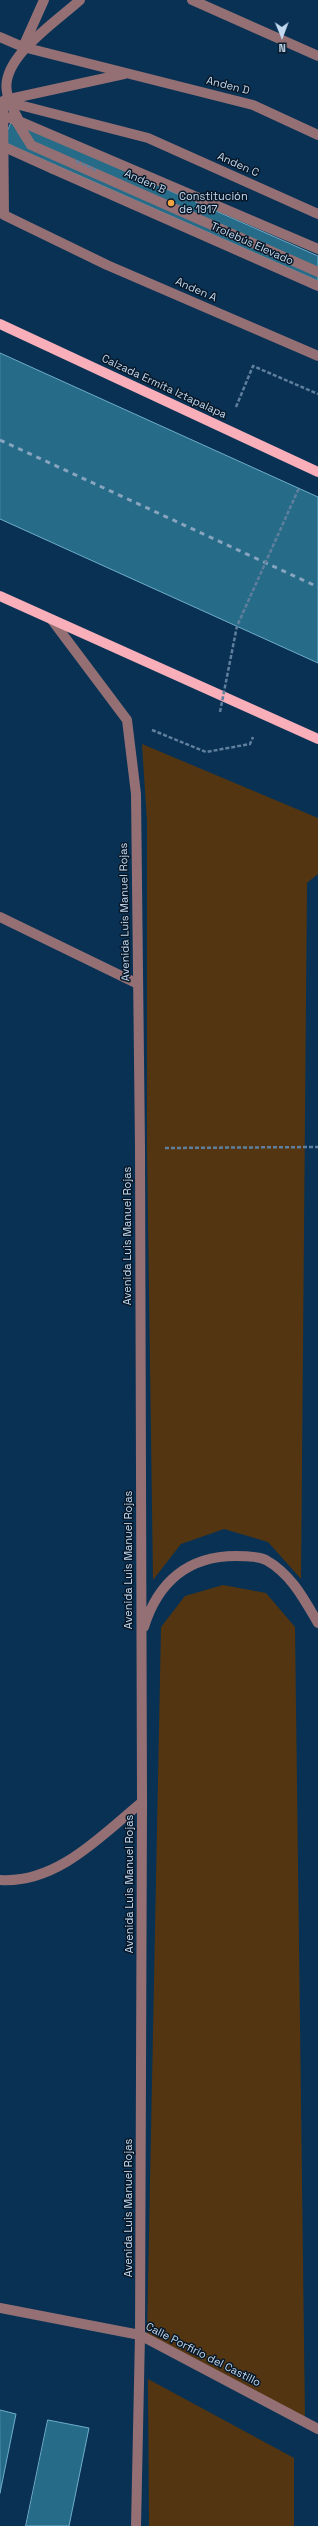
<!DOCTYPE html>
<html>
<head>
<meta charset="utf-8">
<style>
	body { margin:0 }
	#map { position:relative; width:318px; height:2526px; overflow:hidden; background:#083154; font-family:"Space Grotesk",sans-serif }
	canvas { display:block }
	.north { position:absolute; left:262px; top:16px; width:40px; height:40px; -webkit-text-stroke:3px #081828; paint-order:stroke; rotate:179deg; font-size:11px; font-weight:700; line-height:16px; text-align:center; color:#c3d9ef }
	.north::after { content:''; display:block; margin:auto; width:14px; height:18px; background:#c3d9ef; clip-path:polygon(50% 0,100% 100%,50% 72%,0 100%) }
</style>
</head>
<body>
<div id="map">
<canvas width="318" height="2526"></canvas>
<div class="north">N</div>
</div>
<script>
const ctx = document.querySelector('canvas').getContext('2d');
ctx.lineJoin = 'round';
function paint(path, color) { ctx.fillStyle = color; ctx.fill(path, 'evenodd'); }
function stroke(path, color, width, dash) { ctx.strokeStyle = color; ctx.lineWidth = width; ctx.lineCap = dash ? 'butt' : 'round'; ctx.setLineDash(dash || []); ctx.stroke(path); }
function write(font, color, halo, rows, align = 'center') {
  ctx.font = font + ' "Space Grotesk",sans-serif'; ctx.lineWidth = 3; ctx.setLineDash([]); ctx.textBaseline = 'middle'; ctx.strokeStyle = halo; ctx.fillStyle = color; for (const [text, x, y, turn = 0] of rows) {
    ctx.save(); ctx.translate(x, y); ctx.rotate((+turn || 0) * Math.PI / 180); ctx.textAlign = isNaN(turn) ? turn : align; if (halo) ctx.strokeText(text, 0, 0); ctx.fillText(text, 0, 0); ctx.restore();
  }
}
paint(new Path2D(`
	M 142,744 L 318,818 L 318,874 L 307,883 L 301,1579 L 268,1542 L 224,1529 L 181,1544 L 153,1580 L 147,1148 L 147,822 Z
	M 223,1585 L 266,1593 L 295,1627 L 305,2419 L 147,2334 L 161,1627 L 185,1596 Z
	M 148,2379 L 294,2458 L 294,2526 L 149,2526 Z`), '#533611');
const building = new Path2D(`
	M 12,121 L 318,256 L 318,281 L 3,142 Z
	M 0,353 L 318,497 L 318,663 L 0,519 Z
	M 0,2410 L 16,2414 L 0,2493 Z
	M 48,2420 L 89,2428 L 69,2526 L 26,2526 Z`);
paint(building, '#266c89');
stroke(building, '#6fadca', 1);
stroke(new Path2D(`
	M 236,407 L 253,366 L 318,394
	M 152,730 L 206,752 L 250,744 L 253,737
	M 165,1148 L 318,1147`), '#5f7f9c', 2.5, [4, 2]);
stroke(new Path2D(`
	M 192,0 L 318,56
	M 0,37 L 23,47 L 253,105 L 318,135
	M 23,47 L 44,0
	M 5,100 L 124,74
	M 3,101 L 4,215 L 107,265 L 318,356
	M 4,101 L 148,138 L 318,214
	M 13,116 L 31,145 L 318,272
	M 19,121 L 318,249
	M 53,169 L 318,286
	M 52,620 L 127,720 L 136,794 L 140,1148 L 142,1802 L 140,2335 L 136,2526
	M 0,917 L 138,984
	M 144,1627 C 158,1582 188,1556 236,1556 C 245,1556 258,1556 266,1560 C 291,1574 304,1599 318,1623
	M 0,1880 C 57,1884 102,1835 142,1802
	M 0,2308 L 140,2335 L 318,2429`), '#947074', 10);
stroke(new Path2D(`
	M 0,324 L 318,472
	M 0,596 L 318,739`), '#f8afb9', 10);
stroke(new Path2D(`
	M 0,440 L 318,587`), '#88a4be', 3, [5, 5]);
stroke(new Path2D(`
	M 76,161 L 96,170
	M 220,712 L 237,626 L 299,488`), '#5f7f9c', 2.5, [4, 2]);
stroke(new Path2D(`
	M 0,115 L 19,121
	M 19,121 C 15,112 8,102 7,92 C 0,58 57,21 80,0
	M 0,145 L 53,169`), '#947074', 10);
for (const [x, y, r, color] of [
	[171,203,4,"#f2a541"]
]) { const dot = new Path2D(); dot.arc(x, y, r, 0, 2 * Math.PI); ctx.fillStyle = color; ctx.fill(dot); stroke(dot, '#081828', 1.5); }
write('11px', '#c3d9ef', '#081828', [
	["Anden D",228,86,14],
	["Anden C",238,165,24],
	["Anden B",145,182,24],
	["Trolebús Elevado",252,244,24],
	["Anden A",196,290,24],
	["Calzada Ermita Iztapalapa",164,387,25],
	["Avenida Luis Manuel Rojas",125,912,-91],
	["Avenida Luis Manuel Rojas",128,1236,-90],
	["Avenida Luis Manuel Rojas",129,1560,-90],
	["Avenida Luis Manuel Rojas",130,1884,-90],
	["Avenida Luis Manuel Rojas",129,2208,-90],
	["Calle Porfirio del Castillo",203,2355,27]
]);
write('11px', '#c3d9ef', '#081828', [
	["Constitución",179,197],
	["de 1917",179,210]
], 'left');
</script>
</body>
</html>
